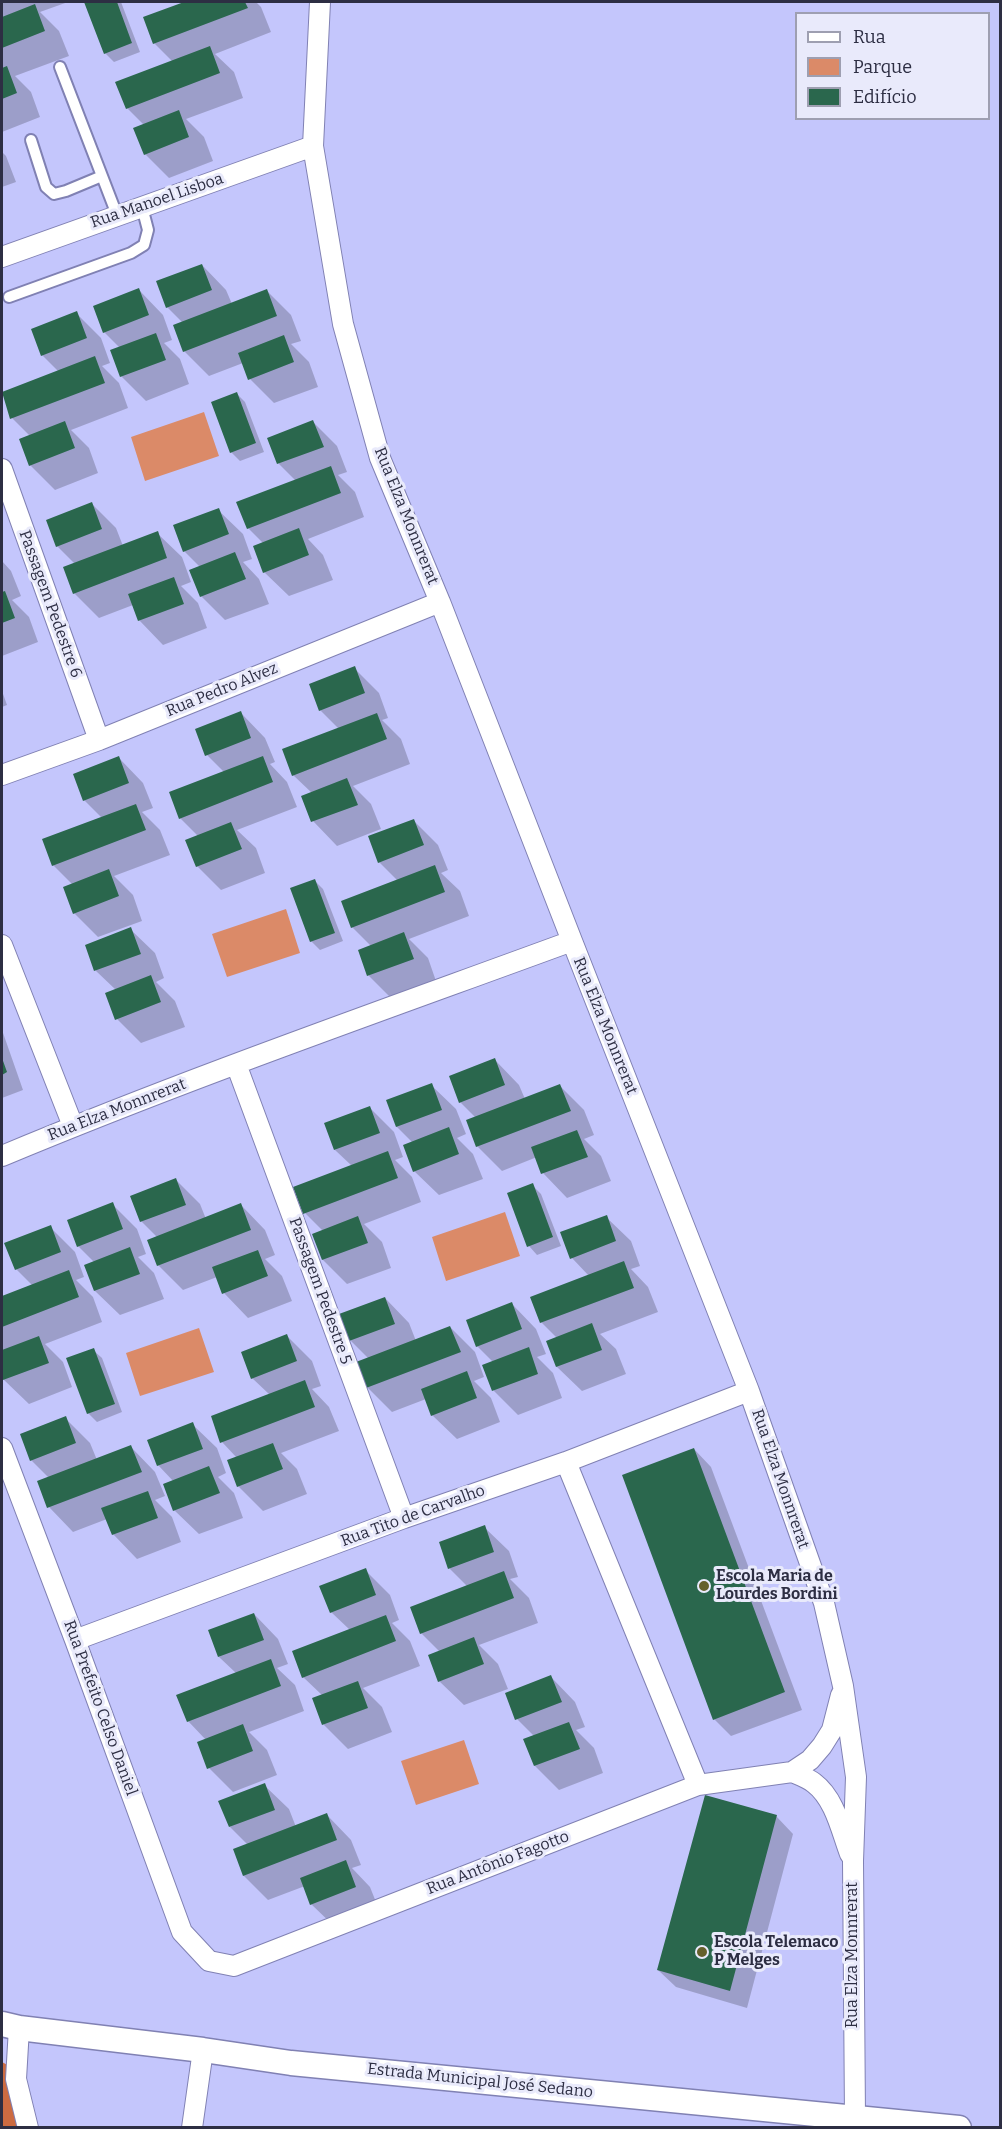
<!DOCTYPE html>
<html>
<head>
<meta charset="utf-8">
<style>
	body { margin:0 }
	#map { position:relative; width:1002px; height:2129px; overflow:hidden; background:#c4c6fc; font-family:Bitter,serif }
	canvas { display:block }
	.frame { position:absolute; inset:0; border:3px solid #2d2e43; pointer-events:none }
	.legend { position:absolute; left:795px; top:12px; width:195px; height:108px; box-sizing:border-box; background:#e9eafb; border:2px solid #9e9fb1; margin:0; padding:8px 10px; list-style:none; font-size:18px; color:#2d2e43 }
	.legend li { display:flex; align-items:center; gap:12px; height:30px }
	.legend b { width:30px; border:2px solid #9e9fb1 }
</style>
</head>
<body>
<div id="map">
<canvas width="1002" height="2129"></canvas>
<div class="frame"></div>
<ul class="legend">
<li><b style="height:8px;background:#fff"></b>Rua</li>
<li><b style="height:16px;background:#db8a68"></b>Parque</li>
<li><b style="height:16px;background:#2a674d"></b>Edifício</li>
</ul>
</div>
<script>
const ctx = document.querySelector('canvas').getContext('2d');
ctx.lineJoin = 'round';
function paint(path, color) { ctx.fillStyle = color; ctx.fill(path, 'evenodd'); }
function stroke(path, color, width, dash) { ctx.strokeStyle = color; ctx.lineWidth = width; ctx.lineCap = dash ? 'butt' : 'round'; ctx.setLineDash(dash || []); ctx.stroke(path); }
function write(font, color, halo, rows, align = 'center') {
  ctx.font = font + ' Bitter,serif'; ctx.lineWidth = 6; ctx.setLineDash([]); ctx.textBaseline = 'middle'; ctx.strokeStyle = halo; ctx.fillStyle = color; for (const [text, x, y, turn = 0] of rows) {
    ctx.save(); ctx.translate(x, y); ctx.rotate((+turn || 0) * Math.PI / 180); ctx.textAlign = isNaN(turn) ? turn : align; if (halo) ctx.strokeText(text, 0, 0); ctx.fillText(text, 0, 0); ctx.restore();
  }
}
paint(new Path2D(`
	M 204,412 L 219,456 L 145,481 L 131,437 Z
	M 286,909 L 300,953 L 227,977 L 212,934 Z
	M 505,1212 L 520,1256 L 446,1281 L 432,1237 Z
	M 199,1328 L 214,1372 L 140,1396 L 126,1353 Z
	M 464,1740 L 479,1784 L 416,1805 L 401,1761 Z`), '#db8a68');
paint(new Path2D(`
	M 2,2062 L 20,2072 L 22,2127 L 2,2127 Z`), '#cc6b41');
paint(new Path2D(`
	M 2,2 L 68,2 L 40,12 L 59,31 L 69,56 L 15,76 L 31,92 L 40,117 L 2,132 Z
	M 86,2 L 121,2 L 140,52 L 114,62 L 105,53 Z
	M 188,2 L 256,2 L 261,7 L 271,32 L 215,54 L 234,72 L 243,98 L 186,119 L 204,137 L 213,161 L 169,178 L 145,154 L 144,125 L 127,108 L 173,62 L 154,43 L 145,18 Z
	M 2,152 L 6,156 L 16,182 L 2,187 Z
	M 202,265 L 226,290 L 232,304 L 267,291 L 291,315 L 301,341 L 291,344 L 309,362 L 318,387 L 274,403 L 250,379 L 243,363 L 209,376 L 184,351 L 183,323 L 167,307 Z
	M 139,290 L 163,315 L 172,340 L 164,343 L 180,359 L 189,384 L 146,401 L 121,376 L 120,348 L 104,332 Z
	M 76,313 L 101,338 L 110,363 L 102,366 L 119,383 L 128,408 L 71,430 L 89,448 L 98,473 L 55,490 L 30,465 L 30,436 L 12,418 L 59,372 L 42,355 Z
	M 237,394 L 245,402 L 264,452 L 240,461 L 231,452 Z
	M 313,422 L 337,446 L 347,472 L 338,475 L 355,492 L 364,517 L 308,539 L 323,555 L 333,580 L 289,596 L 264,572 L 264,544 L 248,528 L 296,481 L 279,464 L 269,439 Z
	M 92,504 L 116,528 L 123,546 L 157,533 L 182,557 L 191,582 L 181,586 L 198,603 L 207,628 L 163,645 L 139,620 L 133,605 L 99,618 L 74,593 L 75,564 L 57,546 Z
	M 218,510 L 243,534 L 252,559 L 243,562 L 259,579 L 269,604 L 225,620 L 201,596 L 200,567 L 184,551 Z
	M 2,561 L 11,571 L 21,596 L 12,600 L 29,617 L 38,642 L 2,656 Z
	M 354,668 L 379,693 L 388,718 L 382,720 L 401,739 L 410,764 L 353,786 L 371,804 L 381,829 L 337,846 L 313,821 L 303,796 L 312,793 L 293,775 L 339,729 L 320,710 Z
	M 2,691 L 7,705 L 2,707 Z
	M 241,713 L 265,738 L 275,762 L 270,764 L 287,782 L 297,807 L 237,830 L 256,848 L 265,873 L 221,890 L 197,866 L 198,836 L 180,818 L 224,772 L 207,755 Z
	M 119,758 L 143,783 L 153,808 L 142,812 L 160,830 L 170,855 L 114,876 L 133,895 L 142,921 L 98,937 L 74,913 L 73,885 L 53,865 L 102,818 L 84,800 Z
	M 414,821 L 438,845 L 448,870 L 441,873 L 460,891 L 469,916 L 409,939 L 428,958 L 437,984 L 393,1000 L 369,976 L 359,951 L 371,946 L 352,927 L 398,881 L 379,862 Z
	M 314,880 L 323,889 L 343,941 L 320,950 L 311,941 Z
	M 130,929 L 155,953 L 164,978 L 156,982 L 175,1001 L 185,1027 L 141,1043 L 117,1019 L 116,990 L 96,971 L 87,945 Z
	M 2,1030 L 23,1090 L 2,1098 Z
	M 495,1060 L 519,1085 L 525,1099 L 560,1086 L 584,1110 L 594,1135 L 584,1139 L 601,1156 L 611,1181 L 567,1198 L 543,1173 L 537,1157 L 502,1171 L 477,1146 L 476,1118 L 460,1102 Z
	M 431,1085 L 456,1109 L 466,1134 L 457,1138 L 473,1154 L 483,1179 L 439,1195 L 414,1171 L 413,1143 L 397,1127 L 388,1101 Z
	M 369,1107 L 394,1132 L 403,1157 L 395,1160 L 412,1177 L 421,1202 L 364,1224 L 382,1242 L 391,1268 L 347,1284 L 323,1260 L 323,1231 L 305,1213 L 352,1166 L 335,1150 Z
	M 176,1180 L 200,1204 L 206,1219 L 241,1205 L 265,1230 L 275,1255 L 265,1259 L 282,1276 L 292,1301 L 248,1318 L 224,1293 L 217,1277 L 183,1290 L 158,1265 L 157,1237 L 141,1221 Z
	M 532,1185 L 541,1194 L 561,1246 L 537,1255 L 529,1246 Z
	M 112,1204 L 137,1229 L 146,1254 L 138,1257 L 154,1273 L 164,1299 L 120,1315 L 95,1291 L 94,1262 L 78,1246 Z
	M 606,1217 L 631,1241 L 640,1266 L 631,1269 L 648,1287 L 658,1312 L 600,1334 L 616,1349 L 626,1374 L 582,1391 L 557,1367 L 548,1341 L 557,1338 L 541,1322 L 589,1276 L 572,1258 Z
	M 50,1227 L 75,1252 L 84,1277 L 76,1280 L 93,1297 L 102,1322 L 45,1344 L 63,1362 L 72,1387 L 29,1404 L 4,1380 L 2,1373 L 2,1352 L 4,1351 L 2,1349 L 2,1298 L 33,1286 L 16,1269 Z
	M 385,1298 L 409,1323 L 416,1341 L 450,1327 L 475,1352 L 484,1377 L 474,1381 L 491,1398 L 500,1422 L 457,1439 L 432,1415 L 426,1399 L 392,1412 L 367,1387 L 369,1359 L 350,1340 Z
	M 512,1304 L 536,1329 L 546,1354 L 537,1357 L 553,1373 L 562,1398 L 518,1415 L 494,1391 L 484,1365 L 493,1362 L 477,1346 Z
	M 287,1336 L 312,1361 L 321,1386 L 312,1389 L 329,1407 L 339,1431 L 281,1453 L 297,1469 L 307,1494 L 263,1511 L 238,1486 L 237,1458 L 222,1442 L 270,1395 L 252,1378 Z
	M 93,1350 L 102,1358 L 122,1412 L 97,1422 L 88,1413 Z
	M 65,1418 L 90,1443 L 97,1460 L 131,1447 L 155,1472 L 165,1496 L 155,1500 L 172,1517 L 181,1542 L 137,1559 L 113,1534 L 107,1519 L 73,1532 L 49,1507 L 49,1478 L 31,1460 Z
	M 192,1424 L 217,1448 L 226,1473 L 218,1477 L 234,1493 L 243,1518 L 199,1534 L 174,1510 L 174,1482 L 158,1465 Z
	M 694,1449 L 711,1467 L 802,1710 L 731,1736 L 714,1719 Z
	M 484,1527 L 509,1551 L 518,1577 L 510,1579 L 529,1598 L 538,1623 L 479,1645 L 498,1664 L 508,1689 L 464,1705 L 439,1681 L 440,1652 L 421,1633 L 468,1587 L 450,1569 L 440,1543 Z
	M 365,1570 L 390,1595 L 399,1620 L 392,1623 L 410,1641 L 420,1666 L 363,1688 L 382,1707 L 392,1732 L 348,1749 L 324,1725 L 314,1699 L 323,1696 L 303,1677 L 350,1630 L 331,1612 Z
	M 254,1614 L 278,1639 L 288,1664 L 277,1668 L 295,1685 L 304,1711 L 249,1732 L 267,1750 L 277,1775 L 233,1792 L 209,1768 L 206,1740 L 188,1721 L 237,1674 L 219,1657 Z
	M 551,1677 L 575,1702 L 585,1727 L 576,1730 L 594,1748 L 603,1773 L 559,1790 L 535,1766 L 535,1737 L 517,1719 Z
	M 264,1785 L 289,1809 L 296,1827 L 327,1815 L 351,1840 L 361,1865 L 352,1868 L 370,1887 L 380,1912 L 336,1928 L 311,1904 L 305,1886 L 268,1900 L 244,1876 L 248,1845 L 230,1827 Z
	M 776,1816 L 793,1834 L 747,2008 L 676,1987 L 658,1970 Z`), '#0003');
paint(new Path2D(`
	M 84,2 L 117,2 L 132,43 L 104,54 Z
	M 184,2 L 245,2 L 248,8 L 153,44 L 143,17 Z
	M 35,4 L 45,31 L 2,48 L 2,17 Z
	M 210,46 L 220,73 L 126,109 L 115,82 Z
	M 7,66 L 17,93 L 2,99 L 2,68 Z
	M 179,110 L 189,137 L 144,155 L 133,128 Z
	M 202,264 L 212,290 L 166,308 L 156,281 Z
	M 139,288 L 149,315 L 103,333 L 93,306 Z
	M 267,289 L 277,316 L 183,352 L 173,325 Z
	M 77,311 L 87,338 L 41,356 L 31,329 Z
	M 156,333 L 166,360 L 120,377 L 110,350 Z
	M 284,335 L 294,362 L 248,380 L 238,353 Z
	M 95,356 L 105,383 L 10,419 L 2,392 Z
	M 237,392 L 256,443 L 230,453 L 211,402 Z
	M 313,420 L 324,447 L 277,464 L 267,438 Z
	M 65,421 L 75,448 L 29,466 L 19,439 Z
	M 331,466 L 341,493 L 247,529 L 236,502 Z
	M 92,502 L 102,529 L 56,547 L 46,520 Z
	M 219,508 L 229,534 L 183,552 L 173,525 Z
	M 299,528 L 309,555 L 263,573 L 253,546 Z
	M 158,531 L 167,558 L 73,594 L 63,567 Z
	M 235,552 L 246,579 L 200,597 L 189,570 Z
	M 174,577 L 184,604 L 138,621 L 128,594 Z
	M 5,591 L 15,618 L 2,623 L 2,592 Z
	M 355,666 L 365,693 L 319,711 L 309,684 Z
	M 241,711 L 251,738 L 205,756 L 195,729 Z
	M 377,713 L 387,739 L 292,776 L 282,749 Z
	M 119,756 L 129,783 L 83,801 L 73,774 Z
	M 263,756 L 273,782 L 179,819 L 169,792 Z
	M 347,778 L 358,805 L 311,822 L 301,796 Z
	M 136,804 L 146,830 L 52,866 L 42,839 Z
	M 414,819 L 424,845 L 378,863 L 368,836 Z
	M 231,822 L 242,849 L 196,867 L 185,840 Z
	M 435,865 L 445,892 L 351,928 L 341,901 Z
	M 109,869 L 119,896 L 73,914 L 63,887 Z
	M 315,879 L 335,933 L 310,942 L 290,888 Z
	M 131,927 L 141,954 L 94,971 L 85,945 Z
	M 404,932 L 414,959 L 367,976 L 358,950 Z
	M 151,975 L 161,1002 L 115,1020 L 105,993 Z
	M 2,1058 L 7,1072 L 2,1075 Z
	M 495,1058 L 505,1085 L 459,1103 L 449,1076 Z
	M 432,1083 L 442,1110 L 396,1127 L 386,1100 Z
	M 560,1084 L 571,1111 L 476,1147 L 466,1120 Z
	M 370,1106 L 380,1133 L 334,1150 L 324,1123 Z
	M 449,1127 L 459,1154 L 413,1172 L 403,1145 Z
	M 577,1130 L 588,1157 L 541,1174 L 531,1147 Z
	M 388,1151 L 398,1178 L 303,1214 L 293,1187 Z
	M 176,1178 L 186,1205 L 140,1222 L 130,1196 Z
	M 533,1183 L 553,1237 L 527,1247 L 507,1193 Z
	M 113,1202 L 123,1229 L 77,1247 L 67,1220 Z
	M 241,1203 L 251,1230 L 157,1266 L 147,1240 Z
	M 607,1215 L 616,1241 L 570,1259 L 560,1232 Z
	M 358,1216 L 368,1243 L 322,1260 L 312,1234 Z
	M 51,1225 L 61,1252 L 15,1270 L 4,1243 Z
	M 130,1247 L 140,1274 L 94,1291 L 84,1265 Z
	M 258,1250 L 268,1276 L 222,1294 L 212,1267 Z
	M 624,1261 L 634,1288 L 540,1323 L 530,1297 Z
	M 69,1270 L 79,1297 L 2,1327 L 2,1296 Z
	M 385,1297 L 395,1324 L 349,1341 L 339,1314 Z
	M 512,1302 L 522,1329 L 476,1347 L 466,1320 Z
	M 592,1323 L 602,1350 L 556,1367 L 546,1341 Z
	M 450,1326 L 461,1352 L 366,1388 L 356,1362 Z
	M 287,1334 L 297,1361 L 251,1379 L 241,1352 Z
	M 39,1336 L 49,1363 L 3,1380 L 2,1350 Z
	M 529,1347 L 538,1374 L 492,1391 L 482,1365 Z
	M 94,1348 L 115,1404 L 87,1414 L 66,1358 Z
	M 467,1371 L 477,1398 L 431,1416 L 421,1389 Z
	M 305,1380 L 315,1407 L 220,1443 L 211,1416 Z
	M 66,1416 L 76,1443 L 30,1461 L 20,1434 Z
	M 193,1422 L 203,1449 L 157,1466 L 147,1440 Z
	M 273,1443 L 283,1469 L 237,1487 L 227,1460 Z
	M 131,1445 L 142,1472 L 47,1508 L 37,1481 Z
	M 694,1448 L 785,1692 L 713,1720 L 622,1475 Z
	M 209,1466 L 220,1493 L 173,1511 L 163,1484 Z
	M 148,1491 L 158,1518 L 112,1535 L 101,1508 Z
	M 485,1525 L 494,1552 L 448,1569 L 439,1542 Z
	M 366,1568 L 376,1595 L 330,1613 L 319,1586 Z
	M 504,1571 L 514,1598 L 420,1634 L 410,1607 Z
	M 254,1613 L 264,1640 L 218,1657 L 208,1630 Z
	M 386,1615 L 396,1641 L 302,1678 L 292,1651 Z
	M 474,1637 L 484,1664 L 438,1682 L 428,1655 Z
	M 271,1659 L 281,1686 L 187,1722 L 176,1695 Z
	M 551,1675 L 562,1702 L 515,1720 L 505,1693 Z
	M 358,1681 L 368,1708 L 322,1725 L 312,1698 Z
	M 569,1722 L 580,1749 L 534,1766 L 523,1739 Z
	M 243,1724 L 253,1751 L 207,1769 L 197,1742 Z
	M 265,1783 L 275,1810 L 229,1827 L 218,1801 Z
	M 705,1795 L 777,1815 L 730,1991 L 657,1970 Z
	M 327,1813 L 337,1840 L 243,1876 L 233,1849 Z
	M 346,1860 L 356,1887 L 310,1905 L 300,1878 Z`), '#2a674d');
const service = new Path2D(`
	M 60,67 L 117,215
	M 31,140 L 46,187 L 54,194 L 66,191 L 102,176
	M 9,297 L 131,253 L 144,245 L 148,230 L 142,207`);
const minor = new Path2D(`
	M 320,2 L 313,146 L 343,324 L 380,458 L 440,602 L 572,941 L 749,1391 L 824,1603 L 843,1686 L 856,1777 L 853,1861 L 855,2118
	M 2,257 L 313,146
	M 2,469 L 99,740
	M 2,775 L 99,740 L 440,602
	M 2,945 L 73,1126
	M 236,1064 L 404,1518
	M 2,1156 C 189,1078 381,1011 572,941
	M 2,1448 L 75,1640 L 182,1932 L 209,1961 L 234,1966 L 698,1785 L 792,1772 L 810,1760 L 822,1746 L 832,1730 L 841,1695
	M 566,1462 L 698,1785
	M 75,1640 L 404,1518 L 566,1462 L 749,1391
	M 792,1772 C 799,1775 808,1778 814,1783 C 835,1799 841,1830 850,1854
	M 19,2028 L 16,2079 L 28,2128
	M 192,2128 L 203,2050`);
const tertiary = new Path2D(`
	M 2,2024 L 19,2028 L 203,2050 L 291,2063 L 959,2128`);
stroke(service, '#8081b3', 14);
stroke(minor, '#8081b3', 22);
stroke(tertiary, '#8081b3', 27);
stroke(service, '#fff', 10);
stroke(minor, '#fff', 20);
stroke(tertiary, '#fff', 24);
for (const [x, y, r, color] of [
	[704,1586,6,"#65602c"],
	[702,1952,6,"#65602c"]
]) { const dot = new Path2D(); dot.arc(x, y, r, 0, 2 * Math.PI); ctx.fillStyle = color; ctx.fill(dot); stroke(dot, '#e9eafb', 2); }
write('16px', '#2d2e43', '#e9eafb', [
	["Rua Manoel Lisboa",157,201,-19],
	["Rua Elza Monnrerat",406,516,68],
	["Passagem Pedestre 6",50,604,70],
	["Rua Pedro Alvez",222,690,-22],
	["Rua Elza Monnrerat",605,1026,68],
	["Rua Elza Monnrerat",117,1110,-21],
	["Passagem Pedestre 5",320,1291,70],
	["Rua Elza Monnrerat",780,1479,71],
	["Rua Tito de Carvalho",413,1516,-20],
	["Rua Prefeito Celso Daniel",100,1708,70],
	["Rua Antônio Fagotto",498,1863,-21],
	["Rua Elza Monnrerat",853,1955,-90],
	["Estrada Municipal José Sedano",480,2081,6]
]);
write('bold 16px', '#2d2e43', '#e9eafb', [
	["Escola Maria de",716,1577],
	["Lourdes Bordini",716,1595],
	["Escola Telemaco",714,1943],
	["P Melges",714,1961]
], 'left');
</script>
</body>
</html>
